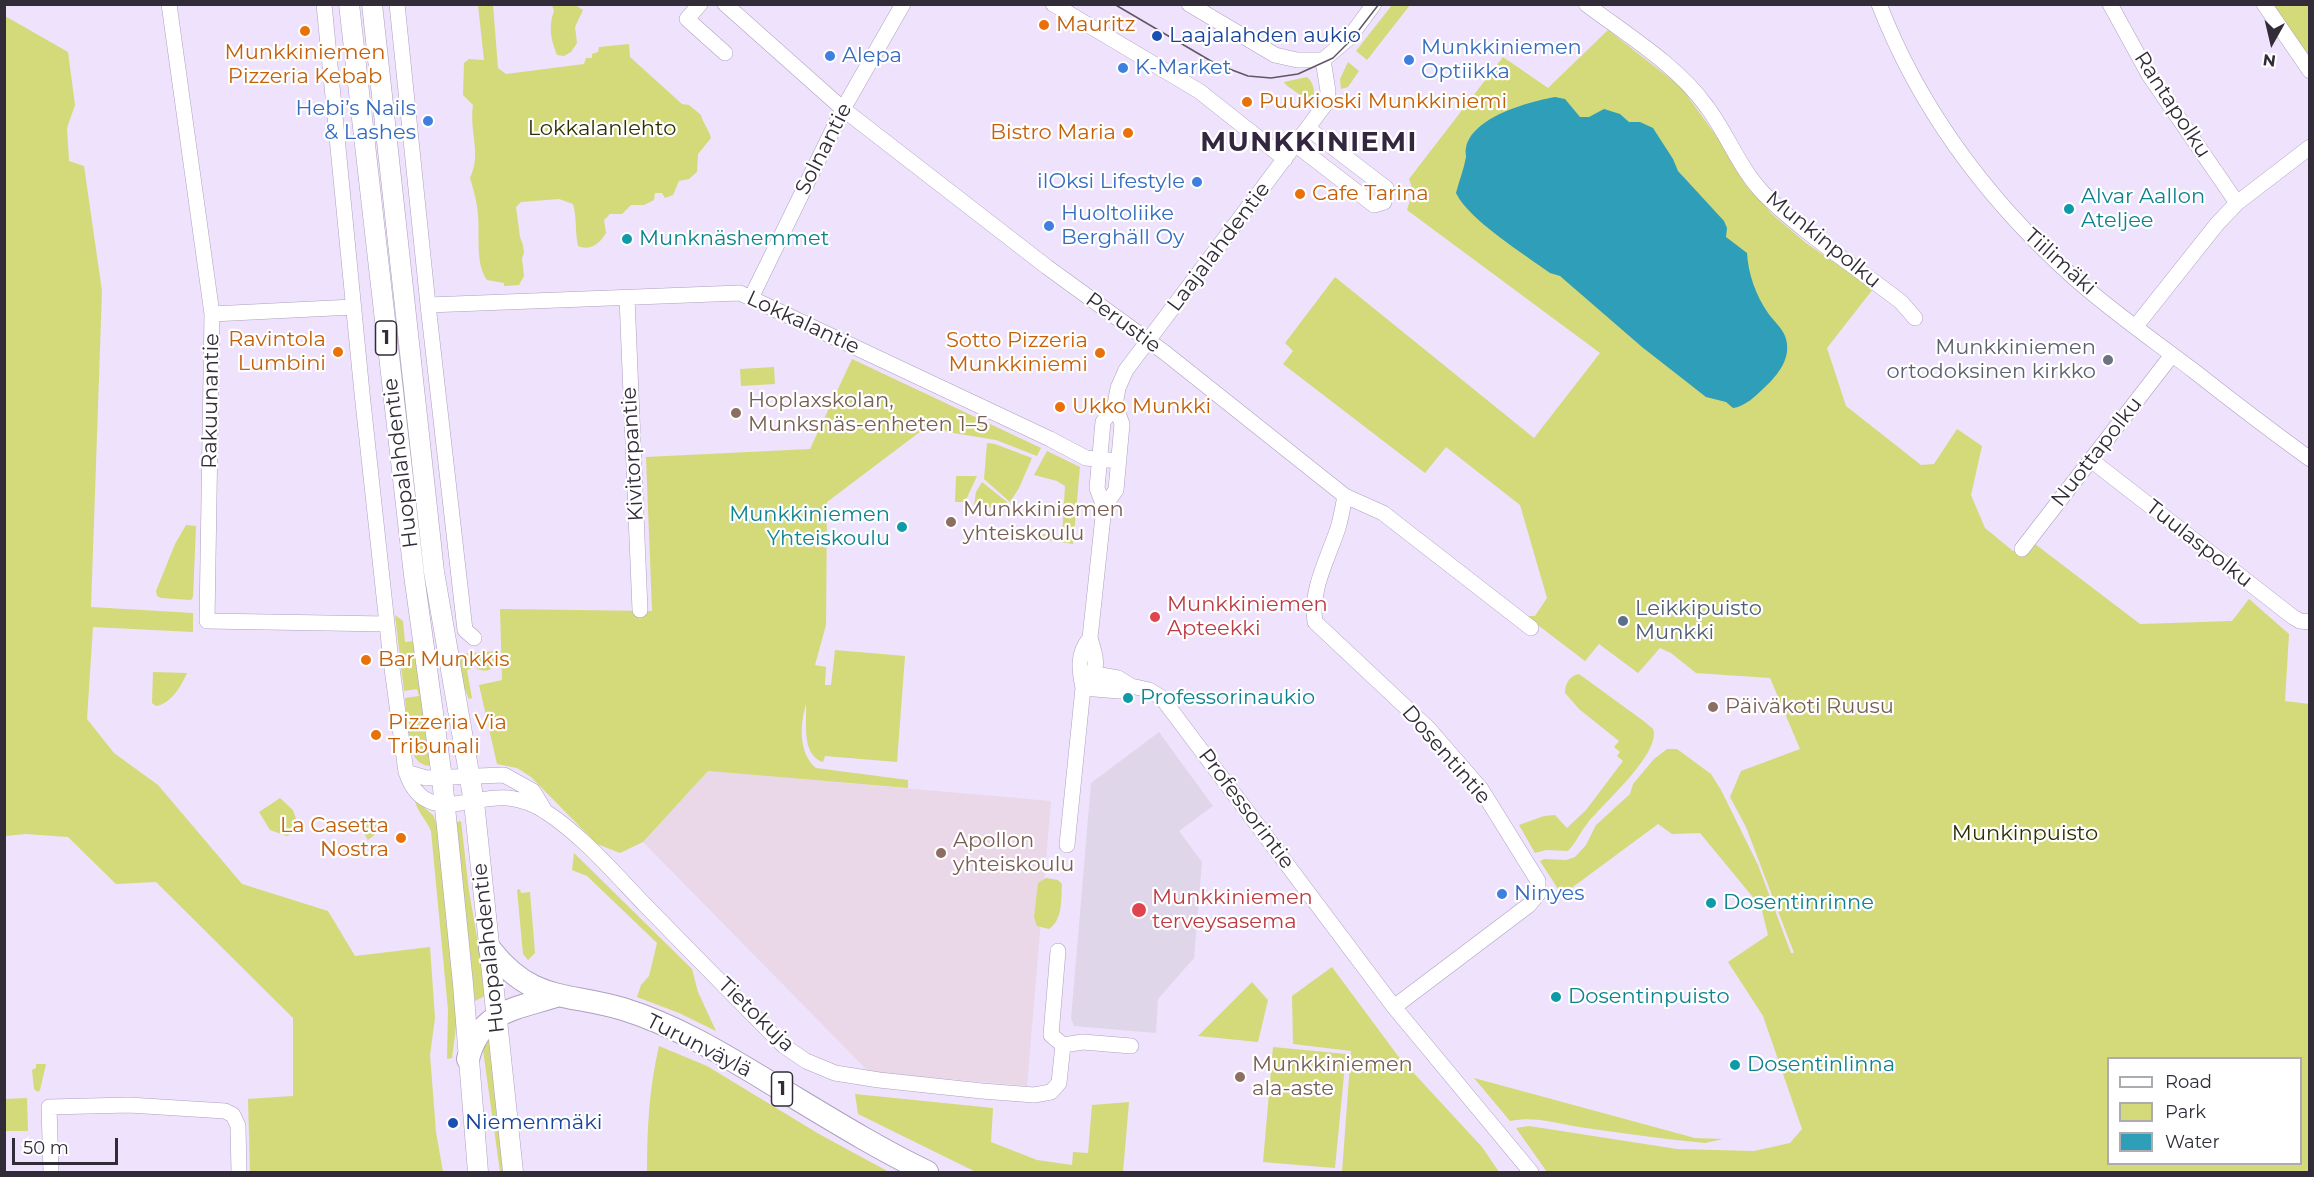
<!DOCTYPE html>
<html>
<head>
<meta charset="utf-8">
<style>
	body { margin:0 }
	#map { position:relative; width:2314px; height:1177px; overflow:hidden; background:#eee2fc; font-family:Montserrat,sans-serif }
	canvas { display:block }
	.frame { position:absolute; inset:0; border:6px solid #322c38; pointer-events:none }
	.legend { position:absolute; left:2107px; top:1057px; width:195px; height:108px; box-sizing:border-box; background:#fff; border:2px solid #adabaf; margin:0; padding:8px 10px; list-style:none; font-size:18px; color:#322c38 }
	.legend li { display:flex; align-items:center; gap:12px; height:30px }
	.legend b { width:30px; border:2px solid #adabaf }
	.north { position:absolute; left:2242px; top:12px; width:60px; height:60px; -webkit-text-stroke:4px #fff; paint-order:stroke; rotate:188deg; font-size:16px; font-weight:700; line-height:24px; text-align:center; color:#322c38 }
	.north::after { content:''; display:block; margin:auto; width:21px; height:27px; background:#322c38; clip-path:polygon(50% 0,100% 100%,50% 72%,0 100%) }
	.scale { position:absolute; left:12px; top:1138px; width:106px; height:27px; box-sizing:border-box; border:3px solid #322c38; border-top:0; padding-left:8px; font-size:18px; line-height:21px; white-space:nowrap; color:#322c38; -webkit-text-stroke:4px #fff; paint-order:stroke }
</style>
</head>
<body>
<div id="map">
<canvas width="2314" height="1177"></canvas>
<div class="frame"></div>
<ul class="legend">
<li><b style="height:8px;background:#fff"></b>Road</li>
<li><b style="height:16px;background:#d4d97a"></b>Park</li>
<li><b style="height:16px;background:#2f9eb9"></b>Water</li>
</ul>
<div class="north">N</div>
<div class="scale">50 m</div>
</div>
<script>
const ctx = document.querySelector('canvas').getContext('2d');
ctx.lineJoin = 'round';
function paint(path, color) { ctx.fillStyle = color; ctx.fill(path, 'evenodd'); }
function stroke(path, color, width, dash) { ctx.strokeStyle = color; ctx.lineWidth = width; ctx.lineCap = dash ? 'butt' : 'round'; ctx.setLineDash(dash || []); ctx.stroke(path); }
function write(font, color, halo, rows, align = 'center') {
  ctx.font = font + ' Montserrat,sans-serif'; ctx.lineWidth = 4.5; ctx.setLineDash([]); ctx.textBaseline = 'middle'; ctx.strokeStyle = halo; ctx.fillStyle = color; for (const [text, x, y, turn = 0] of rows) {
    ctx.save(); ctx.translate(x, y); ctx.rotate((+turn || 0) * Math.PI / 180); ctx.textAlign = isNaN(turn) ? turn : align; if (halo) ctx.strokeText(text, 0, 0); ctx.fillText(text, 0, 0); ctx.restore();
  }
}
paint(new Path2D(`
	M 708,771 L 1051,801 L 1027,1086 L 869,1072 L 643,842 Z`), '#ead8e8');
paint(new Path2D(`
	M 1159,732 L 1213,806 L 1179,831 L 1202,862 L 1194,958 L 1158,999 L 1156,1033 L 1074,1026 L 1071,1019 L 1091,783 Z`), '#e0d6ea');
paint(new Path2D(`
	M 478,5 L 493,5 L 498,68 L 506,74 L 584,64 L 586,58 L 592,58 L 592,54 L 598,52 L 599,47 L 629,44 L 630,57 L 682,104 L 689,105 L 701,115 C 703,124 709,129 711,138 L 698,154 L 697,172 L 689,179 L 679,181 L 673,195 L 665,198 L 662,193 L 655,193 L 654,200 L 644,205 L 631,205 L 622,214 L 610,214 L 604,220 L 606,233 C 599,244 591,251 578,246 C 575,232 577,218 573,204 L 559,199 L 521,202 L 516,207 L 520,237 L 523,245 L 524,253 L 522,258 L 524,276 L 519,285 L 504,286 L 504,283 L 487,280 C 475,263 480,236 478,215 C 477,202 474,191 470,178 C 482,152 469,134 473,105 L 463,95 L 464,63 L 469,59 L 484,60 Z
	M 552,5 L 575,5 L 583,10 L 575,27 L 577,43 L 571,52 L 564,56 L 557,55 C 551,40 548,27 554,11 Z
	M 1392,5 L 1410,5 L 1367,60 L 1356,51 Z
	M 2270,5 L 2309,5 L 2309,62 Z
	M 5,16 L 68,52 L 75,105 L 67,128 L 69,161 L 84,166 L 102,291 L 91,607 L 193,613 L 193,632 L 93,627 L 87,719 L 114,753 L 158,785 L 242,884 L 328,911 L 355,956 L 430,947 L 435,1018 L 430,1055 L 436,1132 L 443,1172 L 250,1172 L 248,1099 L 293,1096 L 293,1018 L 156,882 L 116,884 L 68,837 L 26,834 L 5,836 Z
	M 1608,30 L 1681,87 L 1720,141 L 1745,184 L 1772,214 L 1806,243 L 1873,289 L 1827,348 L 1846,406 L 1921,465 L 1934,464 L 1957,429 L 1982,446 L 1971,495 L 1985,528 L 2013,551 L 2035,544 L 2140,624 L 2232,621 L 2249,599 L 2289,634 L 2285,701 L 2310,704 L 2309,1172 L 1547,1172 L 1516,1128 L 1529,1126 L 1677,1149 L 1754,1151 L 1790,1143 L 1802,1129 L 1763,1016 L 1728,962 L 1768,935 L 1761,907 L 1700,833 L 1672,834 L 1658,824 L 1562,895 L 1540,861 L 1544,859 L 1566,860 L 1575,857 L 1586,845 L 1596,825 L 1630,794 L 1633,784 L 1654,759 L 1667,749 L 1677,749 L 1711,774 L 1721,790 L 1758,865 L 1791,953 L 1794,953 L 1746,827 L 1730,797 L 1741,771 L 1800,749 L 1770,678 L 1696,673 L 1671,653 L 1660,648 L 1638,673 L 1599,644 L 1585,661 L 1526,616 L 1535,616 L 1547,598 L 1520,505 L 1446,447 L 1425,473 L 1283,364 L 1293,351 L 1285,343 L 1335,277 L 1534,438 L 1600,353 L 1407,210 L 1413,190 L 1409,179 L 1503,57 L 1548,88 ZM 2108,1058 L 2300,1058 L 2300,1164 L 2108,1164 Z
	M 1348,62 L 1359,71 L 1348,87 L 1341,89 L 1340,79 Z
	M 1307,77 C 1315,83 1315,95 1313,104 L 1286,85 L 1284,82 Z
	M 852,359 L 1041,448 L 1037,456 L 996,440 L 947,432 L 933,422 L 827,502 L 826,625 L 815,665 L 826,667 L 825,685 L 831,685 L 835,650 L 905,656 L 897,762 L 825,756 L 823,762 C 801,755 807,723 806,704 C 800,724 798,753 816,768 L 908,780 L 908,788 L 708,771 L 643,842 L 620,853 L 597,844 L 531,777 L 517,768 L 497,764 L 479,685 L 502,680 L 500,609 L 652,611 L 646,457 L 810,449 Z
	M 774,367 L 775,384 L 741,386 L 740,369 Z
	M 987,443 L 995,444 L 1032,458 L 1019,488 L 1010,502 L 984,479 Z
	M 1047,451 L 1080,467 L 1073,544 L 1035,538 L 1033,536 L 1034,533 L 1062,537 L 1065,486 L 1057,481 L 1034,475 Z
	M 956,476 L 977,476 L 965,502 L 955,502 Z
	M 982,482 L 1007,502 L 1008,505 L 998,508 L 974,506 L 976,492 Z
	M 186,525 L 196,526 L 193,597 L 191,600 L 161,598 L 157,596 L 156,591 L 175,544 Z
	M 395,615 L 403,621 L 405,642 L 416,641 L 432,763 L 428,766 C 404,762 407,718 405,698 L 419,696 L 417,689 L 404,691 Z
	M 496,651 C 497,664 493,675 477,669 L 474,653 Z
	M 470,653 L 472,668 L 467,670 L 472,698 L 469,699 C 464,686 454,666 462,654 Z
	M 153,672 L 187,673 C 182,685 171,704 156,706 L 152,703 Z
	M 1579,674 L 1645,722 L 1653,729 C 1662,753 1601,805 1587,824 C 1580,832 1576,843 1568,851 L 1546,850 L 1535,853 L 1519,825 L 1544,816 L 1555,815 L 1567,828 L 1586,810 L 1623,761 L 1617,756 L 1620,752 L 1614,747 L 1619,741 L 1579,709 L 1565,693 C 1565,684 1569,676 1579,674 Z
	M 280,798 L 293,810 L 300,830 L 287,836 L 270,830 L 259,812 Z
	M 415,800 L 433,815 L 439,829 L 457,1019 L 452,1058 L 447,1059 L 448,1010 L 431,831 C 427,821 416,810 415,800 Z
	M 461,821 L 469,891 L 487,995 L 475,1001 L 457,828 L 457,822 Z
	M 364,822 L 384,827 L 368,840 L 359,825 Z
	M 574,853 L 692,969 L 698,992 L 716,1031 L 679,1013 L 637,997 L 641,985 L 649,976 L 657,943 L 587,876 L 572,870 Z
	M 1046,878 L 1058,880 L 1062,884 C 1061,899 1063,920 1049,929 L 1037,926 L 1034,917 L 1038,883 Z
	M 520,889 L 521,893 L 530,892 L 535,953 L 528,960 L 523,954 L 517,890 Z
	M 1332,967 L 1398,1056 L 1482,1147 L 1499,1172 L 1342,1172 L 1351,1051 L 1293,1044 L 1292,996 Z
	M 1252,982 L 1268,1000 L 1258,1042 L 1198,1036 Z
	M 490,1038 L 504,1172 L 500,1172 L 483,1050 Z
	M 659,1046 L 707,1066 L 819,1134 L 889,1172 L 647,1172 C 647,1129 649,1089 659,1046 Z
	M 1273,1047 L 1346,1054 L 1335,1168 L 1263,1162 Z
	M 36,1064 L 46,1064 L 40,1090 L 38,1092 L 34,1089 L 32,1070 L 36,1068 Z
	M 1474,1078 L 1695,1138 L 1723,1139 L 1705,1143 C 1663,1139 1621,1133 1579,1127 C 1555,1123 1535,1116 1510,1121 Z
	M 855,1094 L 993,1108 L 991,1142 L 1037,1160 L 1072,1165 L 1073,1152 L 1088,1153 L 1092,1105 L 1129,1102 L 1123,1172 L 976,1172 L 858,1114 Z
	M 27,1098 L 28,1131 L 5,1131 L 5,1099 Z`), '#d4d97a');
paint(new Path2D(`
	M 1555,97 L 1565,99 L 1580,117 L 1589,117 L 1604,109 L 1620,114 L 1629,122 L 1640,122 L 1653,128 L 1673,159 L 1678,171 L 1724,221 L 1727,228 L 1726,237 L 1747,253 C 1748,273 1756,296 1768,313 C 1773,320 1782,328 1785,336 C 1793,357 1778,375 1764,388 C 1756,396 1744,407 1733,408 L 1726,402 L 1706,397 L 1642,347 L 1560,276 L 1550,273 C 1524,254 1469,220 1456,193 C 1459,181 1464,169 1466,157 C 1466,154 1465,151 1466,148 C 1472,117 1528,102 1555,97 Z`), '#2f9eb9');
const minor = new Path2D(`
	M 169,4 L 212,314 L 207,621 L 387,624
	M 324,4 L 362,393 L 391,661 L 406,772 C 424,826 469,795 508,798 C 521,799 536,805 546,812 C 583,836 616,875 646,906 C 692,953 738,1000 784,1046 L 806,1061 L 835,1073 L 879,1080 L 982,1091 L 1034,1095 L 1051,1092 L 1059,1083 L 1063,1045
	M 397,4 L 428,305 L 465,630 L 474,638
	M 700,4 L 687,19 L 725,53
	M 725,4 L 843,109 L 1047,267 L 1164,352 L 1345,496 L 1383,513 L 1531,628
	M 1053,4 L 1199,91 L 1285,159
	M 1189,4 L 1275,55 L 1297,60 L 1323,60
	M 1586,4 C 1627,35 1677,65 1707,107 C 1728,135 1740,170 1765,195 C 1806,235 1856,267 1901,302 L 1915,318
	M 1879,4 C 1920,110 1988,200 2072,276 C 2110,310 2153,340 2194,371 C 2232,401 2270,430 2310,459
	M 2110,4 L 2149,75 L 2237,203
	M 2264,4 L 2310,71
	M 1323,60 L 1349,38 L 1374,4
	M 1296,145 L 1374,205 L 1384,202 L 1386,188 L 1309,129
	M 627,298 L 640,610
	M 751,298 L 843,109 L 903,4
	M 428,305 L 740,293 L 1050,439 L 1086,458 L 1119,461
	M 212,314 L 353,307
	M 2136,326 L 2217,224 L 2237,203 L 2310,147
	M 2091,460 L 2293,617 L 2300,621 L 2310,622
	M 1345,496 C 1343,507 1341,518 1338,528 C 1328,559 1310,589 1315,622 L 1428,728 L 1481,789 L 1538,881 L 1538,894 L 1529,905 L 1394,1007
	M 1104,507 L 1116,490 L 1122,424 L 1115,405
	M 2022,549 L 2172,355
	M 1090,638 C 1077,654 1079,669 1083,688 L 1119,691 L 1131,686
	M 1095,674 L 1118,678 L 1131,686 L 1149,690 L 1162,698 L 1394,1007 L 1531,1172
	M 406,772 L 426,778 L 504,775 L 533,791 L 545,811
	M 1067,845 L 1083,688 C 1099,669 1098,662 1090,638 L 1104,507 L 1097,488 L 1103,422 L 1115,405 L 1118,388 L 1126,370 L 1327,102 L 1328,91 L 1323,60
	M 1058,951 L 1051,1035 L 1063,1045
	M 1063,1045 L 1083,1042 L 1131,1046
	M 51,1172 L 49,1107 L 129,1105 L 225,1111 L 233,1115 L 238,1126 L 239,1172`);
const major = new Path2D(`
	M 349,4 L 414,575 L 442,778 L 463,984 L 478,1172
	M 372,4 L 434,572 L 474,802 L 513,1172`);
const highway = new Path2D(`
	M 490,949 C 532,1003 565,992 623,1009 C 675,1025 723,1054 769,1082 C 821,1113 873,1146 927,1172
	M 468,1059 C 480,1011 515,1009 556,996`);
stroke(minor, '#ada0be', 16);
stroke(major, '#ada0be', 21);
stroke(highway, '#ada0be', 24);
stroke(minor, '#fff', 15);
stroke(major, '#fff', 20);
stroke(highway, '#fff', 22);
stroke(new Path2D(`
	M 1114,4 L 1216,64 L 1248,76 L 1271,78 L 1298,74 L 1333,58 L 1352,39 L 1379,4`), '#5f5766', 1.5);
for (const [x, y, r, color] of [
	[1044,25,6,"#e8710a"],
	[305,31,6,"#e8710a"],
	[1157,36,6,"#1a4fb4"],
	[830,56,6,"#3f7fe0"],
	[1409,60,6,"#3f7fe0"],
	[1123,68,6,"#3f7fe0"],
	[1247,102,6,"#e8710a"],
	[428,121,6,"#3f7fe0"],
	[1128,133,6,"#e8710a"],
	[1197,182,6,"#3f7fe0"],
	[1300,194,6,"#e8710a"],
	[2069,209,6,"#0f9aa8"],
	[1049,226,6,"#3f7fe0"],
	[627,239,6,"#0f9aa8"],
	[338,352,6,"#e8710a"],
	[1100,353,6,"#e8710a"],
	[2108,360,6,"#6b7280"],
	[1060,407,6,"#e8710a"],
	[736,413,6,"#8d6e63"],
	[951,522,6,"#8d6e63"],
	[902,527,6,"#0f9aa8"],
	[1155,617,6,"#e0444e"],
	[1623,621,6,"#5c6f8a"],
	[366,660,6,"#e8710a"],
	[1128,698,6,"#0f9aa8"],
	[1713,707,6,"#8d6e63"],
	[376,735,6,"#e8710a"],
	[401,838,6,"#e8710a"],
	[941,853,6,"#8d6e63"],
	[1502,894,6,"#3f7fe0"],
	[1711,903,6,"#0f9aa8"],
	[1139,910,8,"#e0444e"],
	[1556,997,6,"#0f9aa8"],
	[1735,1065,6,"#0f9aa8"],
	[1240,1077,6,"#8d6e63"],
	[453,1123,6,"#1a4fb4"]
]) { const dot = new Path2D(); dot.arc(x, y, r, 0, 2 * Math.PI); ctx.fillStyle = color; ctx.fill(dot); stroke(dot, '#fff', 2); }
for (const [x, y, w] of [
	[386,338,21],
	[782,1089,21]
]) { const box = new Path2D(); box.roundRect(x - w / 2, y - 17, w, 34, 4.5); ctx.fillStyle = '#fff'; ctx.fill(box); stroke(box, '#322c38', 1.5); }
write('bold 20px', '#322c38', null, [
	["1",386,338],
	["1",782,1089]
]);
write('21px', '#c56008', '#fff', [
	["Mauritz",1056,25],
	["Munkkiniemen",305,53,"center"],
	["Pizzeria Kebab",305,77,"center"],
	["Puukioski Munkkiniemi",1259,102],
	["Bistro Maria",1116,133,"right"],
	["Cafe Tarina",1312,194],
	["Ravintola",326,340,"right"],
	["Lumbini",326,364,"right"],
	["Sotto Pizzeria",1088,341,"right"],
	["Munkkiniemi",1088,365,"right"],
	["Ukko Munkki",1072,407],
	["Bar Munkkis",378,660],
	["Pizzeria Via",388,723],
	["Tribunali",388,747],
	["La Casetta",389,826,"right"],
	["Nostra",389,850,"right"]
], 'left');
write('21px', '#164399', '#fff', [
	["Laajalahden aukio",1169,36],
	["Niemenmäki",465,1123]
], 'left');
write('21px', '#366cbe', '#fff', [
	["Munkkiniemen",1421,48],
	["Optiikka",1421,72],
	["Alepa",842,56],
	["K-Market",1135,68],
	["Hebi’s Nails",416,109,"right"],
	["& Lashes",416,133,"right"],
	["ilOksi Lifestyle",1185,182,"right"],
	["Huoltoliike",1061,214],
	["Berghäll Oy",1061,238],
	["Ninyes",1514,894]
], 'left');
write('21px', '#322c38', '#fff', [
	["Rantapolku",2172,105,57],
	["Solnantie",824,149,-63],
	["Munkinpolku",1823,240,39],
	["Laajalahdentie",1219,247,-53],
	["Tiilimäki",2060,262,42],
	["Lokkalantie",803,323,25],
	["Perustie",1123,323,36],
	["Rakuunantie",211,401,-89],
	["Nuottapolku",2097,452,-52],
	["Kivitorpantie",633,454,-93],
	["Huopalahdentie",401,463,-97],
	["Tuulaspolku",2199,544,38],
	["Dosentintie",1446,755,49],
	["Professorintie",1246,809,53],
	["Huopalahdentie",489,948,-96],
	["Tietokuja",756,1015,44],
	["Turunväylä",699,1046,27]
]);
write('21px', '#2f3002', '#fff', [
	["Lokkalanlehto",602,129],
	["Munkinpuisto",2025,834]
]);
write('21px', '#0d838f', '#fff', [
	["Alvar Aallon",2081,197],
	["Ateljee",2081,221],
	["Munknäshemmet",639,239],
	["Munkkiniemen",890,515,"right"],
	["Yhteiskoulu",890,539,"right"],
	["Professorinaukio",1140,698],
	["Dosentinrinne",1723,903],
	["Dosentinpuisto",1568,997],
	["Dosentinlinna",1747,1065]
], 'left');
write('21px', '#5b616d', '#fff', [
	["Munkkiniemen",2096,348],
	["ortodoksinen kirkko",2096,372]
], 'right');
write('21px', '#785e54', '#fff', [
	["Hoplaxskolan,",748,401],
	["Munksnäs-enheten 1–5",748,425],
	["Munkkiniemen",963,510],
	["yhteiskoulu",963,534],
	["Päiväkoti Ruusu",1725,707],
	["Apollon",953,841],
	["yhteiskoulu",953,865],
	["Munkkiniemen",1252,1065],
	["ala-aste",1252,1089]
], 'left');
write('21px', '#be3a42', '#fff', [
	["Munkkiniemen",1167,605],
	["Apteekki",1167,629],
	["Munkkiniemen",1152,898],
	["terveysasema",1152,922]
], 'left');
write('21px', '#4e5e75', '#fff', [
	["Leikkipuisto",1635,609],
	["Munkki",1635,633]
], 'left');
ctx.letterSpacing = '1.5px';
write('bold 27px', '#332740', '#fff', [
	["MUNKKINIEMI",1309,143]
]);
ctx.letterSpacing = '0px';
</script>
</body>
</html>
